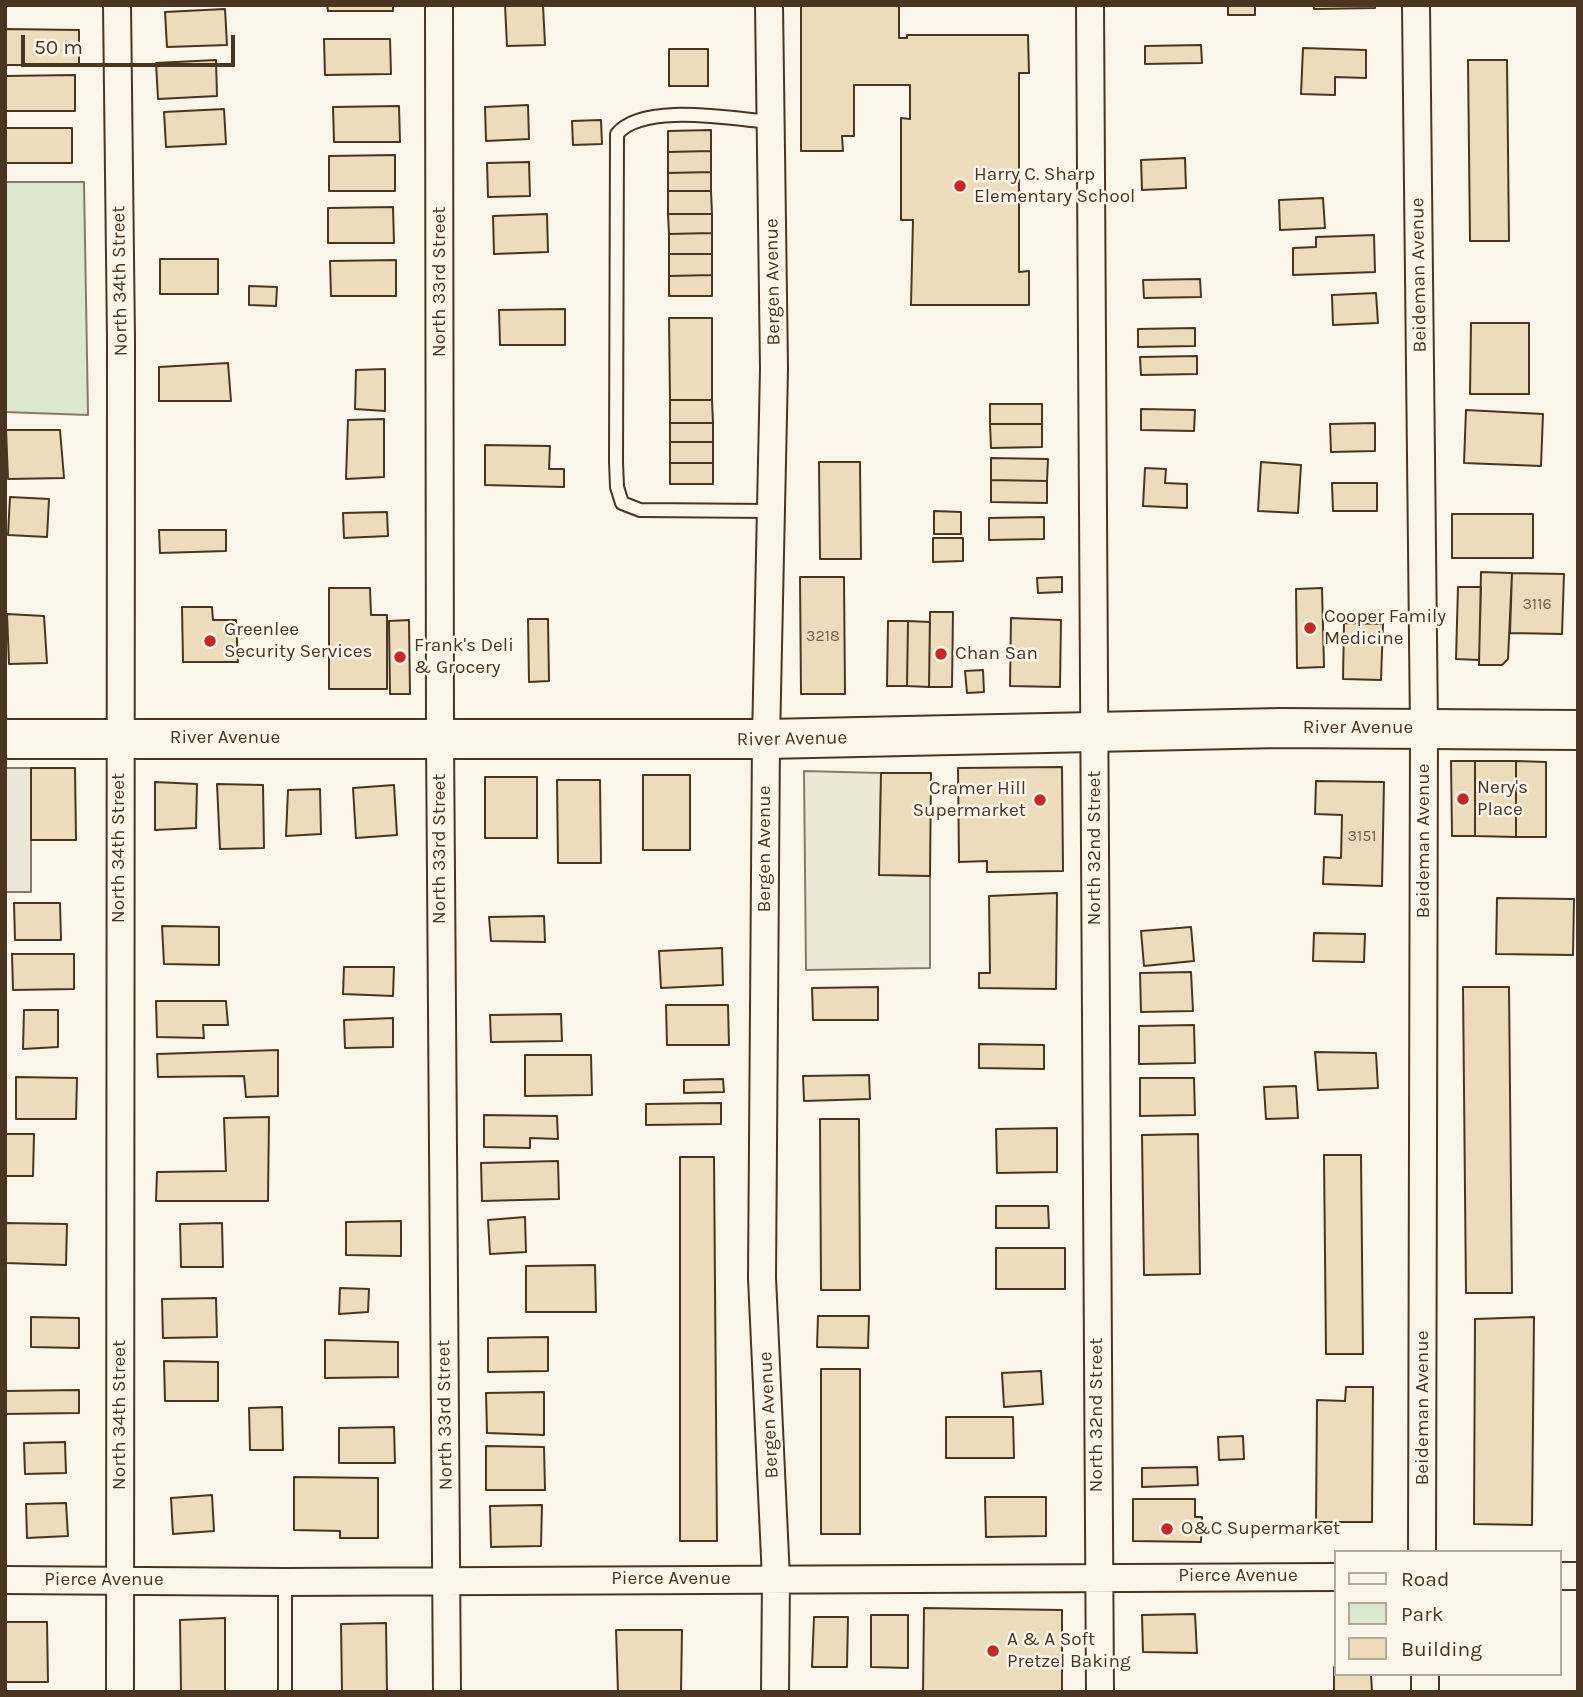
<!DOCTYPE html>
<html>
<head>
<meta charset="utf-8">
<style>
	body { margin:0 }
	#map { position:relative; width:1583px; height:1697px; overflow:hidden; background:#fbf6e9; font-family:Karla,sans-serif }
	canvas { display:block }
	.frame { position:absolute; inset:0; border:7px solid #4a3520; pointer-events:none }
	.legend { position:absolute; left:1334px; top:1550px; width:228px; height:126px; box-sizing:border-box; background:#fbf6e9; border:2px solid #b4a999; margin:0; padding:9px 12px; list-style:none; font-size:21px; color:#4a3520 }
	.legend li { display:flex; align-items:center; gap:14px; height:35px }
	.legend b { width:35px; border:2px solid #b4a999 }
	.scale { position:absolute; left:21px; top:35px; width:214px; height:32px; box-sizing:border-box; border:4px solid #4a3520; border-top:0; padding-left:9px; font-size:21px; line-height:24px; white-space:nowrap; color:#4a3520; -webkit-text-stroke:5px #fbf6e9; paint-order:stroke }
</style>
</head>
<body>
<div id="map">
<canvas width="1583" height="1697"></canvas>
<div class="frame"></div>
<ul class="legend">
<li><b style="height:9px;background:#fbf6e9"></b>Road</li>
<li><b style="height:19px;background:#dce7d0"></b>Park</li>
<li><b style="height:19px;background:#ecdcbc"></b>Building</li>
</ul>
<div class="scale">50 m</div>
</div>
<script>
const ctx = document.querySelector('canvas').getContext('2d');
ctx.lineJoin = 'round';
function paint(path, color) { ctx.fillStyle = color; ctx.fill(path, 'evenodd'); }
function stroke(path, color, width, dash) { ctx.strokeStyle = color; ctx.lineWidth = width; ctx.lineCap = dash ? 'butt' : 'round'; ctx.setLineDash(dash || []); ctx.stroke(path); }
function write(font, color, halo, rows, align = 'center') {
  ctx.font = font + ' Karla,sans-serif'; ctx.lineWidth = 5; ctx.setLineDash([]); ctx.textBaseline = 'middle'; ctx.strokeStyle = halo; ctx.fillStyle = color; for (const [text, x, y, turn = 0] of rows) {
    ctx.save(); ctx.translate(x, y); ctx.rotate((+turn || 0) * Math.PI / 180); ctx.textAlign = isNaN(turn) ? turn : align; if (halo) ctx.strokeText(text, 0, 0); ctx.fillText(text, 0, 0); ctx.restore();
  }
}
const green = new Path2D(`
	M 5,182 L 84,182 L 88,415 L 5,412 Z`);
paint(green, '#dce7d0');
stroke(green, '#887966', 2);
const parking = new Path2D(`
	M 5,768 L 31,768 L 31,892 L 5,892 Z
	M 804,771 L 881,773 L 880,874 L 930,876 L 930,968 L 806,970 Z`);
paint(parking, '#ede7d9');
stroke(parking, '#887966', 2);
const building = new Path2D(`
	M 327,5 L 393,5 L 393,11 L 328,11 Z
	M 505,5 L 543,5 L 545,45 L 507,46 Z
	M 801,5 L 899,5 L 899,38 L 907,38 L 907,35 L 1028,35 L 1029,73 L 1019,73 L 1019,272 L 1029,271 L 1029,305 L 911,305 L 913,220 L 901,220 L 901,118 L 910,119 L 910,85 L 854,85 L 854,136 L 842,136 L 843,151 L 801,151 Z
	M 1228,5 L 1255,5 L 1255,15 L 1228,15 Z
	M 1314,5 L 1375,5 L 1375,8 L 1314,9 Z
	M 225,9 L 227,45 L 167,47 L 165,12 Z
	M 6,29 L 79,30 L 79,65 L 6,65 Z
	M 324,39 L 390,39 L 391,74 L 325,75 Z
	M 1201,45 L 1202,63 L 1145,64 L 1145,46 Z
	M 1303,48 L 1366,50 L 1366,78 L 1335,77 L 1335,95 L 1301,94 Z
	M 669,49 L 708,49 L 708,86 L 669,86 Z
	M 216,60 L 217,96 L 158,99 L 156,63 Z
	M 1468,60 L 1507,60 L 1509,241 L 1470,241 Z
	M 75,75 L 75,111 L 5,111 L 5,76 Z
	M 528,105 L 529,139 L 486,141 L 485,107 Z
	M 399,106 L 400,142 L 334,142 L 333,107 Z
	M 224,109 L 226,144 L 166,147 L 164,112 Z
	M 601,120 L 602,144 L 573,145 L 572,121 Z
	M 5,128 L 72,128 L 72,163 L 5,163 Z
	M 711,130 L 711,151 L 668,152 L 668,131 Z
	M 711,151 L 711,172 L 668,173 L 668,152 Z
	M 395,155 L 395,191 L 329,191 L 329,156 Z
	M 1185,158 L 1186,188 L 1142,190 L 1141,160 Z
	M 529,162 L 530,196 L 488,197 L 487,163 Z
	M 711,172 L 711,191 L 668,191 L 668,173 Z
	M 668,191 L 711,191 L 712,214 L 668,214 Z
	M 1323,198 L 1325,228 L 1280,230 L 1279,200 Z
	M 393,207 L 394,243 L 328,243 L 328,208 Z
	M 547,214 L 548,252 L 494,254 L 493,216 Z
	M 668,214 L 712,214 L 712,233 L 669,234 Z
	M 712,233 L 712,254 L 669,254 L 669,234 Z
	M 1374,235 L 1375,272 L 1293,275 L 1293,248 L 1316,247 L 1316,237 Z
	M 669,254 L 712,254 L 712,275 L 669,276 Z
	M 160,259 L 218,259 L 218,294 L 160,294 Z
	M 396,260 L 396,296 L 331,296 L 330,261 Z
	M 712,275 L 712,296 L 669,296 L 669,276 Z
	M 1200,279 L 1201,297 L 1144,298 L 1143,280 Z
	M 249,286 L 277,287 L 276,306 L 249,305 Z
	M 1376,293 L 1378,323 L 1333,325 L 1332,295 Z
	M 565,309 L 565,345 L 500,345 L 499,310 Z
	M 669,318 L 712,318 L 712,400 L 670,400 Z
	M 1471,323 L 1529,323 L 1529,394 L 1470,394 Z
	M 1195,328 L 1195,346 L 1138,347 L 1138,329 Z
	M 1197,356 L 1197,374 L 1141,375 L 1140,357 Z
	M 228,363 L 231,401 L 159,401 L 159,367 Z
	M 385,369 L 385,411 L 355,409 L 356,370 Z
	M 670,400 L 712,400 L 713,423 L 670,423 Z
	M 990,404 L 1042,404 L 1042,424 L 990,424 Z
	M 1141,409 L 1195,410 L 1194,431 L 1141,430 Z
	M 1466,410 L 1543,414 L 1541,466 L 1464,463 Z
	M 384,419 L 384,477 L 346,479 L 348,420 Z
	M 670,423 L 713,423 L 713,442 L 670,442 Z
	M 1375,423 L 1375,451 L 1331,452 L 1330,424 Z
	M 990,424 L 1042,424 L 1042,447 L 991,448 Z
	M 6,430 L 60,430 L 64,478 L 8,479 Z
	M 670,442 L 713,442 L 713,463 L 670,463 Z
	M 485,445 L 550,446 L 549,469 L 564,469 L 564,487 L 485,485 Z
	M 991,458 L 1048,459 L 1047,481 L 991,480 Z
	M 819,462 L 860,462 L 861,559 L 820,559 Z
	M 1261,462 L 1301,465 L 1298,513 L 1258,511 Z
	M 670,463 L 713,463 L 713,484 L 670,484 Z
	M 1145,468 L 1166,469 L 1165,483 L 1187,484 L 1187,508 L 1143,506 Z
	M 991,480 L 1047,481 L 1047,503 L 991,502 Z
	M 1332,483 L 1377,483 L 1377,511 L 1333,511 Z
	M 10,497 L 49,499 L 47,537 L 8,535 Z
	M 934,511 L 961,512 L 961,534 L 934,534 Z
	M 387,512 L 388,536 L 344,538 L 343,513 Z
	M 1452,514 L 1533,514 L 1533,558 L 1452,558 Z
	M 1044,517 L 1044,539 L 989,540 L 989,518 Z
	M 159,530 L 226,530 L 226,551 L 160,553 Z
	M 933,538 L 963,538 L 963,561 L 933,562 Z
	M 1481,572 L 1512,573 L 1508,659 L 1502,665 L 1479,665 Z
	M 1512,573 L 1564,574 L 1562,634 L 1510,633 Z
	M 800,577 L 844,577 L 845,694 L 801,694 Z
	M 1062,577 L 1062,592 L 1038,593 L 1037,578 Z
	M 1458,587 L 1481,587 L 1479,660 L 1456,659 Z
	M 329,588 L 370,588 L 371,615 L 387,615 L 387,689 L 329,689 Z
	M 1322,588 L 1324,667 L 1297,668 L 1296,589 Z
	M 182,607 L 212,607 L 213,620 L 236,620 L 238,662 L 183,662 Z
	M 930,612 L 953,612 L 952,687 L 929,687 Z
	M 7,614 L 44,616 L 47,663 L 9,664 Z
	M 1011,618 L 1061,620 L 1060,687 L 1010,686 Z
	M 528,619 L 548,619 L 549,681 L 529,682 Z
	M 409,620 L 410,694 L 390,694 L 389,621 Z
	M 888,621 L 908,621 L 907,686 L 887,686 Z
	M 908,621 L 930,622 L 929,687 L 907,686 Z
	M 1344,623 L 1383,624 L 1381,680 L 1343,679 Z
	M 983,670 L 984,692 L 967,693 L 965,671 Z
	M 1451,761 L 1475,761 L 1475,836 L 1452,836 Z
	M 1475,761 L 1516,761 L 1516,837 L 1475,836 Z
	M 1516,761 L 1546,762 L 1546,837 L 1516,837 Z
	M 1062,767 L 1063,871 L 987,872 L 987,861 L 959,862 L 958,768 Z
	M 31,768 L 75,768 L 76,840 L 31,840 Z
	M 881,773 L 931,773 L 930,876 L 879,875 Z
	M 643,775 L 690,775 L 690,850 L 643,850 Z
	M 485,777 L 537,777 L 537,838 L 485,838 Z
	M 557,780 L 600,780 L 601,863 L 558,863 Z
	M 1316,781 L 1384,782 L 1382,886 L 1323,884 L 1324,857 L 1341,858 L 1342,815 L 1315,814 Z
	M 155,782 L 197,784 L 196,828 L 155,830 Z
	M 217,784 L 263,785 L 264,848 L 220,849 Z
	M 394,785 L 397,835 L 356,838 L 353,788 Z
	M 320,789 L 321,834 L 286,836 L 288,790 Z
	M 1057,893 L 1056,989 L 979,988 L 979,973 L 990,973 L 989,896 Z
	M 1497,898 L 1574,899 L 1573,955 L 1496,954 Z
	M 14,903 L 60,903 L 61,940 L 15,940 Z
	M 544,916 L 545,942 L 491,941 L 489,917 Z
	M 162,926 L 219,927 L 219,965 L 164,964 Z
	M 1191,927 L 1194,961 L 1144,966 L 1141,931 Z
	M 1314,933 L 1365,934 L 1364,962 L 1313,961 Z
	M 722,948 L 723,985 L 661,988 L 659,951 Z
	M 12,954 L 74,954 L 74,989 L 13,990 Z
	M 344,967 L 394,967 L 393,996 L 343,994 Z
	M 1191,972 L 1193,1011 L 1141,1012 L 1140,973 Z
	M 878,987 L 878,1020 L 813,1020 L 812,988 Z
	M 1463,987 L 1509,987 L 1512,1293 L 1466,1293 Z
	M 156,1001 L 226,1001 L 228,1025 L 203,1025 L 204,1038 L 157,1037 Z
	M 666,1005 L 728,1005 L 729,1045 L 667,1045 Z
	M 24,1010 L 58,1010 L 58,1047 L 23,1049 Z
	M 561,1014 L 562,1041 L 491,1042 L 490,1015 Z
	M 393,1018 L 393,1047 L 345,1048 L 344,1020 Z
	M 1194,1025 L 1195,1063 L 1139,1064 L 1139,1026 Z
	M 979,1044 L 1044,1045 L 1044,1069 L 979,1068 Z
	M 278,1050 L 278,1096 L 246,1097 L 244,1076 L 158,1077 L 157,1054 Z
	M 1315,1052 L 1376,1053 L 1378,1088 L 1318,1090 Z
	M 525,1055 L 591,1055 L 592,1095 L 525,1096 Z
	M 869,1075 L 870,1099 L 804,1101 L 803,1076 Z
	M 16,1077 L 77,1078 L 76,1119 L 16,1119 Z
	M 1140,1078 L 1194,1078 L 1195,1115 L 1140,1116 Z
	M 723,1079 L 724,1092 L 684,1093 L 684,1080 Z
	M 1296,1086 L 1298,1118 L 1266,1119 L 1264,1087 Z
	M 721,1103 L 721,1124 L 646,1125 L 646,1104 Z
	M 484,1115 L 557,1116 L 558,1139 L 530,1138 L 530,1148 L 484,1147 Z
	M 269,1117 L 268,1201 L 156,1201 L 157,1172 L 226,1171 L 224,1118 Z
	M 820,1119 L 859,1119 L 860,1290 L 821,1290 Z
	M 1057,1128 L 1057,1172 L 997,1173 L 996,1129 Z
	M 5,1134 L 34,1134 L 33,1176 L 5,1176 Z
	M 1198,1134 L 1200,1274 L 1144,1275 L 1142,1135 Z
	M 1324,1155 L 1361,1155 L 1363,1354 L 1326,1354 Z
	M 680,1157 L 714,1157 L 717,1541 L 680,1541 Z
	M 558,1161 L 559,1199 L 482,1201 L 481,1163 Z
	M 996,1206 L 1048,1206 L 1049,1228 L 996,1228 Z
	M 525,1217 L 526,1252 L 490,1254 L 488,1220 Z
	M 401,1221 L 401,1256 L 346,1255 L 346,1222 Z
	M 5,1223 L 67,1224 L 66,1265 L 5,1263 Z
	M 222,1223 L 223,1267 L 181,1267 L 180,1224 Z
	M 996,1248 L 1065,1248 L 1065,1289 L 996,1289 Z
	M 595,1265 L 596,1312 L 526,1312 L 526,1266 Z
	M 340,1288 L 369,1289 L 368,1312 L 339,1314 Z
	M 216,1298 L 217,1337 L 163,1338 L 162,1299 Z
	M 818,1316 L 869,1316 L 868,1348 L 817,1347 Z
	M 31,1317 L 79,1318 L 79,1348 L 31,1347 Z
	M 1534,1317 L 1532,1525 L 1474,1524 L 1475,1319 Z
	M 548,1337 L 548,1371 L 488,1372 L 488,1338 Z
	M 325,1340 L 398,1342 L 398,1377 L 325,1378 Z
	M 164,1361 L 218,1362 L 218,1401 L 165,1401 Z
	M 821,1369 L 860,1369 L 860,1534 L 821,1534 Z
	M 1041,1371 L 1043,1404 L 1004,1407 L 1002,1373 Z
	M 1346,1387 L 1373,1387 L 1372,1522 L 1316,1522 L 1317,1400 L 1345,1401 Z
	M 79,1390 L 79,1413 L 5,1414 L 5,1391 Z
	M 544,1392 L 544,1435 L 487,1433 L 486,1393 Z
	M 282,1407 L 283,1450 L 250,1450 L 249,1408 Z
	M 946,1417 L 1013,1417 L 1014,1458 L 946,1458 Z
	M 394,1427 L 395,1463 L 339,1463 L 339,1428 Z
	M 1243,1436 L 1244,1459 L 1219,1460 L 1218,1437 Z
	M 65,1442 L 66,1473 L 25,1474 L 24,1443 Z
	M 486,1446 L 544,1447 L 545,1490 L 486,1490 Z
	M 1197,1467 L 1198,1485 L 1142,1487 L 1142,1468 Z
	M 294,1477 L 378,1478 L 378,1538 L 340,1538 L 340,1531 L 294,1530 Z
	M 212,1495 L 214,1531 L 173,1534 L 171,1498 Z
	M 985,1497 L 1046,1497 L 1046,1536 L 986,1537 Z
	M 1133,1499 L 1195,1499 L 1195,1517 L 1202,1517 L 1201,1542 L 1133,1541 Z
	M 66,1503 L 68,1536 L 27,1538 L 26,1504 Z
	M 542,1505 L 541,1546 L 491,1547 L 490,1506 Z
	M 924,1608 L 1062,1610 L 1062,1692 L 923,1692 Z
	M 1195,1614 L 1197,1653 L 1143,1652 L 1142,1615 Z
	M 871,1615 L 908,1615 L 908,1668 L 871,1667 Z
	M 814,1617 L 848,1617 L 847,1667 L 812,1667 Z
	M 225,1618 L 225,1692 L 181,1692 L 180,1620 Z
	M 5,1622 L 47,1622 L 48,1682 L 5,1682 Z
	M 386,1623 L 387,1692 L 342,1692 L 341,1624 Z
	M 616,1630 L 682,1630 L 681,1692 L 618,1692 Z
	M 1334,1667 L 1336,1667 L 1336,1674 L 1371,1674 L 1372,1692 L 1334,1692 Z`);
paint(building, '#ecdcbc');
stroke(building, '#4a3520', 2);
const service = new Path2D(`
	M 771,122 C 733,119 643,102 617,134 L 616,462 L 617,487 L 622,503 L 640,510 L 771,511
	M 285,1582 L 285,1692`);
const minor = new Path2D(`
	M 117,5 L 121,340 L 120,1692
	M 439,5 L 440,739 L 447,1692
	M 769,5 L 774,369 L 766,739 L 762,1278 L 776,1579 L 775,1692
	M 1090,5 L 1100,1692
	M 1416,5 L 1424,728 L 1422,1552
	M 1560,1576 L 1578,1576
	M 5,1580 L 285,1582 L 1336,1577
	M 1425,1674 L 1425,1692`);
const primary = new Path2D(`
	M 5,739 L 766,739 L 1280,728 L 1578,730`);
stroke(service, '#4a3520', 16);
stroke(minor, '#4a3520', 30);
stroke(primary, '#4a3520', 42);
stroke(service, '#fbf6e9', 12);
stroke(minor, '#fbf6e9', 26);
stroke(primary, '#fbf6e9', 38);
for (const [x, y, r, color] of [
	[960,186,7,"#c62828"],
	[1310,628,7,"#c62828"],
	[210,641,7,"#c62828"],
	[941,654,7,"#c62828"],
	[400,657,7,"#c62828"],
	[1463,799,7,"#c62828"],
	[1040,800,7,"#c62828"],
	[1167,1529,7,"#c62828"],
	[993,1651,7,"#c62828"]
]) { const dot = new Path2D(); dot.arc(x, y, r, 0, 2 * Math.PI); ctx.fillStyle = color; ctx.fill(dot); stroke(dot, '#fbf6e9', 2.5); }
write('16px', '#725f47', null, [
	["3116",1537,604],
	["3218",823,636],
	["3151",1362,836]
]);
write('19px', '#4a3520', '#fbf6e9', [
	["Harry C. Sharp",974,175],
	["Elementary School",974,197],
	["Cooper Family",1324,617],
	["Medicine",1324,639],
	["Greenlee",224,630],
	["Security Services",224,652],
	["Frank's Deli",414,646],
	["& Grocery",414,668],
	["Chan San",955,654],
	["Nery's",1477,788],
	["Place",1477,810],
	["Cramer Hill",1026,789,"right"],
	["Supermarket",1026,811,"right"],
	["O&C Supermarket",1181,1529],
	["A & A Soft",1007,1640],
	["Pretzel Baking",1007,1662]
], 'left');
write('19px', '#4a3520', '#fbf6e9', [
	["Beideman Avenue",1419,275,-91],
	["North 34th Street",120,281,-91],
	["North 33rd Street",440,282,-90],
	["Bergen Avenue",773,282,-91],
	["River Avenue",1358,728],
	["River Avenue",225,738],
	["River Avenue",792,739,-1],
	["Beideman Avenue",1424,841,-90],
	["North 34th Street",119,848,-90],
	["North 32nd Street",1095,848,-90],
	["North 33rd Street",440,849,-90],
	["Bergen Avenue",765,849,-90],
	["Beideman Avenue",1423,1408,-90],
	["North 34th Street",120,1415,-90],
	["North 33rd Street",445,1415,-91],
	["Bergen Avenue",769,1415,-93],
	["North 32nd Street",1097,1415,-90],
	["Pierce Avenue",1238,1576],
	["Pierce Avenue",671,1579],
	["Pierce Avenue",104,1580]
]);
</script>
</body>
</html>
